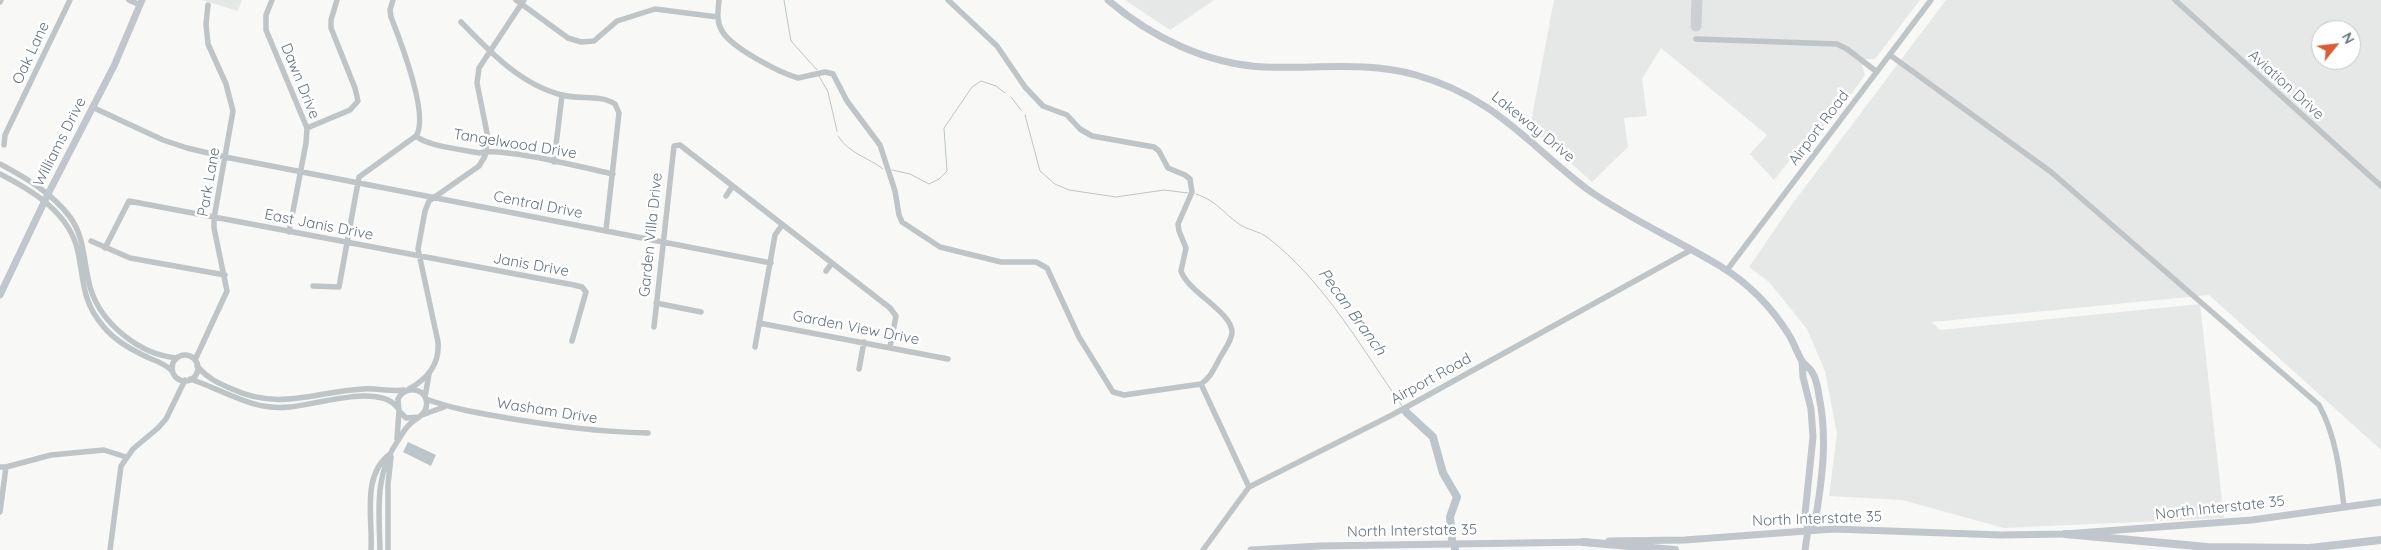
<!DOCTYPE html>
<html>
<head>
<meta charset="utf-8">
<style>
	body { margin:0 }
	#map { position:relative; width:2381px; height:550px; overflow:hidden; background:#f8f8f6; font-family:Quicksand,sans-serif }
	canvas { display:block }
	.north { position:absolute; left:2311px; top:20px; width:50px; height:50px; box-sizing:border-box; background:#fff; border:1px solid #c1c7cc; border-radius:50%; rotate:61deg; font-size:14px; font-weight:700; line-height:20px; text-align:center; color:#65747f }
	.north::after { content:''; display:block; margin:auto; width:18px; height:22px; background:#d95c35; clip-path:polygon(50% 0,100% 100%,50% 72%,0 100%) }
</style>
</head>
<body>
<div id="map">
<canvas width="2381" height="550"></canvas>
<div class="north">N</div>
</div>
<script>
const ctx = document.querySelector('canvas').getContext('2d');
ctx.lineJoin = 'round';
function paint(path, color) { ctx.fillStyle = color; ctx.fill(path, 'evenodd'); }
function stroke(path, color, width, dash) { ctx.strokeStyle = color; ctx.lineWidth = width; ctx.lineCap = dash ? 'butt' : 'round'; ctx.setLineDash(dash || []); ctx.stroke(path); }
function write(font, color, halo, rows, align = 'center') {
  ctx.font = font + ' Quicksand,sans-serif'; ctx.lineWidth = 5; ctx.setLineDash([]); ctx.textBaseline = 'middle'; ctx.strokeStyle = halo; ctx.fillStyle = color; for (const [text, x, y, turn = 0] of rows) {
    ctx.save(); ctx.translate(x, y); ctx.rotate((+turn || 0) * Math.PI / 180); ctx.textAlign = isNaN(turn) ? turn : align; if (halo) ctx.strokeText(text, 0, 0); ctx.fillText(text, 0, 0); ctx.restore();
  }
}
paint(new Path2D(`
	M 202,0 L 242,0 L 238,11 Z
	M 1125,0 L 1214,0 L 1170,30 Z
	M 1554,0 L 1920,0 L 1875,59 L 1867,59 L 1862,65 L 1865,75 L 1852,93 L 1792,162 L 1790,160 L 1774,180 L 1750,154 L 1767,135 L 1661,48 L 1642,79 L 1647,116 L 1624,118 L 1628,147 L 1592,182 L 1530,127 Z
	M 1946,0 L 2381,0 L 2381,450 L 2209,295 L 1932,322 L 1940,330 L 2200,304 L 2224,518 L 2004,528 L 1902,500 L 1829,496 L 1837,434 L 1825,371 L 1807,329 L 1769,282 L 1749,267 L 1793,203 ZM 2321,30 L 2351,30 L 2351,60 L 2321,60 Z`), '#e6e7e7');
paint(new Path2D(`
	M 408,442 L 436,455 L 431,466 L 403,452 Z`), '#bbc5ca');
stroke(new Path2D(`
	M 784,0 L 791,41 L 817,70
	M 819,76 L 828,92 L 837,131
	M 1011,97 L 1021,110
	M 1025,115 L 1040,171 L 1055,184 L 1069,190 L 1116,197 L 1164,190 L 1188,193
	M 838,136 C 849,154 868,157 883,169
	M 892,170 L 910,174 L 929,184 L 939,179 L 947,171 L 944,128 L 972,87 L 981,81 L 996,86 L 1005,93
	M 1196,194 C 1217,201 1222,212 1239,224 C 1247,230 1259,231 1267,237 C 1324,281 1361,347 1402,406`), '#bbc5ca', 1);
stroke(new Path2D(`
	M 1406,412 L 1433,437 L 1443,473 L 1457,497 L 1450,517 L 1452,540
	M 1455,548 L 1455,550`), '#bbc5ca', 8);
stroke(new Path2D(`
	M 1696,26 L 1697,0`), '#ccd0d2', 11);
stroke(new Path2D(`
	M 129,0 L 140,5
	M 272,0 L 266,15 L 266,30 L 307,128 L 306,143 L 289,232
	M 516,0 L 568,38 L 581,42 L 594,41 L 617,21 L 655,9 L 718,17
	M 719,0 C 718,11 716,21 722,31 C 732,48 778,72 798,78 L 825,72 L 833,74 L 847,101 L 880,145 L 895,191 L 899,215 L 902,222 L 940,247 L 1001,262 L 1036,262 L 1047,268 L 1079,337 L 1113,392 L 1124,395 L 1201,384
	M 948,0 L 997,46 L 1025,87 L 1043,106 L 1067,115 L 1080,129 L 1092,136 L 1154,147 L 1159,151 L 1168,168 L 1185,175 L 1190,179 L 1192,192 L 1178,224 L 1179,231 L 1186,248 L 1181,271 C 1187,291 1232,312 1232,332 C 1232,340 1225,349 1221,356 C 1215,366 1211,378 1201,384
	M 2175,0 L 2381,186
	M 0,2 L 1,0
	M 461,22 C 489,51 521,85 562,95 C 579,100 600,94 615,104 L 619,113 L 606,230
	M 1696,39 L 1837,44 L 1847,49 L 1877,72
	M 1890,55 L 2051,172 L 2319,405 C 2336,436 2340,472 2344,507
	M 92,107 L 163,140 L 187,148 L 225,157 L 771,263
	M 307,128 L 350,110 L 358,101 L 355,88 L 331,28 L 331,20 L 337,0
	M 416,136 C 426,146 465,150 480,153 C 499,146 589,169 613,174
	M 4,145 L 5,135 L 70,0
	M 554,162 L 562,95
	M 0,164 C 26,178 52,193 70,217 C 86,239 83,265 91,290 C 102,324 140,355 177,358
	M 0,174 C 33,191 70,213 78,252 C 84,280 82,302 103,326 C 115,341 132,350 149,358 C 157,361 167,365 172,371
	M 726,196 L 732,187
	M 91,241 L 130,258 L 225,275
	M 105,248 L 129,201 L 574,285 L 582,287 L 586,292 L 572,341
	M 1727,270 L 1931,0
	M 826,271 L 832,263
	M 313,286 L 339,287 L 359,177 L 416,136 C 430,116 400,40 391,17 L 390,10 L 393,0
	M 656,303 L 701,312
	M 759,323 L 948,359
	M 654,327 L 673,155 L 674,146 L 680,145 L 890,308 L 896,316 L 890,347
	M 755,347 L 775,235 L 782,225
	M172 368a13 13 0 1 1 26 0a13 13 0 1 1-26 0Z
	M 195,360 L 227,291 L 214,228 L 214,218 L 233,111 L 226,84 L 208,44 L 206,24 L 208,5
	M 197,366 C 207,378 218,383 232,389 C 280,411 313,392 363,389 C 377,388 390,392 404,390
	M 859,369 L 864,342
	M 190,379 C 224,390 252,411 289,407 C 316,405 379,383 397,407
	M 1201,384 L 1249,487
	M 409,389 C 427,379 440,364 438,342 L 418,249 L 425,211 L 429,201 L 479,166 L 485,156 L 488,138 L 477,83 L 479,68 L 524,0
	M 425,397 L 429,374
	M 426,399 C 453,409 479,413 507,418 C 556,426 598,432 648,433
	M 422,415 L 444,407
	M 397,439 L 399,411
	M 0,467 L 6,467 L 51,455 L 104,450 L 126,457
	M 0,512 L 6,467
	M 110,550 L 121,466 L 133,449 L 158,428 L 166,419 L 185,380
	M 371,550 C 373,518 361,476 390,454
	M 380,550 C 379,510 374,474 399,439 C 402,434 406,427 410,424 C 415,419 424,416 426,408 C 431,389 406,383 398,399 L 399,411 L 406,418 L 419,417
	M 388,550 L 388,484 L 391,457
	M 1203,550 L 1249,487 L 1392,415 L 1691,250`), '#bfc4c7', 5.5);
stroke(new Path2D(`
	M 1108,0 C 1151,37 1206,64 1264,67 C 1315,69 1366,61 1416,75 C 1494,97 1527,143 1587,189 C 1629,219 1676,239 1720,266 C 1748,283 1771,306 1789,335 C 1794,343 1797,353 1802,361 C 1805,365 1810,368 1812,372 C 1816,378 1818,388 1819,396 C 1828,439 1822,480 1815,523 L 1808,530
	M 0,295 L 48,194 L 114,66 L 142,0
	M 1802,361 L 1803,377 L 1811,409 L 1813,437 L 1805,514 L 1808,530 L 1805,550
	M 1609,541 L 1685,540 L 1833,529 L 2001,535 L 2065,534 L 2252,520 L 2381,502
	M 1251,550 L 1319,546 L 1588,542`), '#c0c6cb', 7);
stroke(new Path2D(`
	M 2065,534 L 2207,547 L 2306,548
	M 1583,542 L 1675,550
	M 2301,549 L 2381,540`), '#c0c6cb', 8);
write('15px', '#65747f', '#fff', [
	["Oak Lane",31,53,-65],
	["Dawn Drive",300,81,68],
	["Aviation Drive",2286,85,42],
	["Lakeway Drive",1533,127,39],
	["Airport Road",1819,128,-53],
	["Williams Drive",60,142,-63],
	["Tangelwood Drive",515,144,9],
	["Park Lane",209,182,-80],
	["Central Drive",538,205,11],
	["East Janis Drive",319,225,11],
	["Garden Villa Drive",651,235,-84],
	["Janis Drive",531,265,10],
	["Garden View Drive",856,328,11],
	["Airport Road",1431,379,-29],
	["Washam Drive",547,411,9],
	["North Interstate 35",2220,508,-6],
	["North Interstate 35",1817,519,-2],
	["North Interstate 35",1412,531,-1]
]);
write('italic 16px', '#657980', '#fff', [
	["Pecan Branch",1352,312,54]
]);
</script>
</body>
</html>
